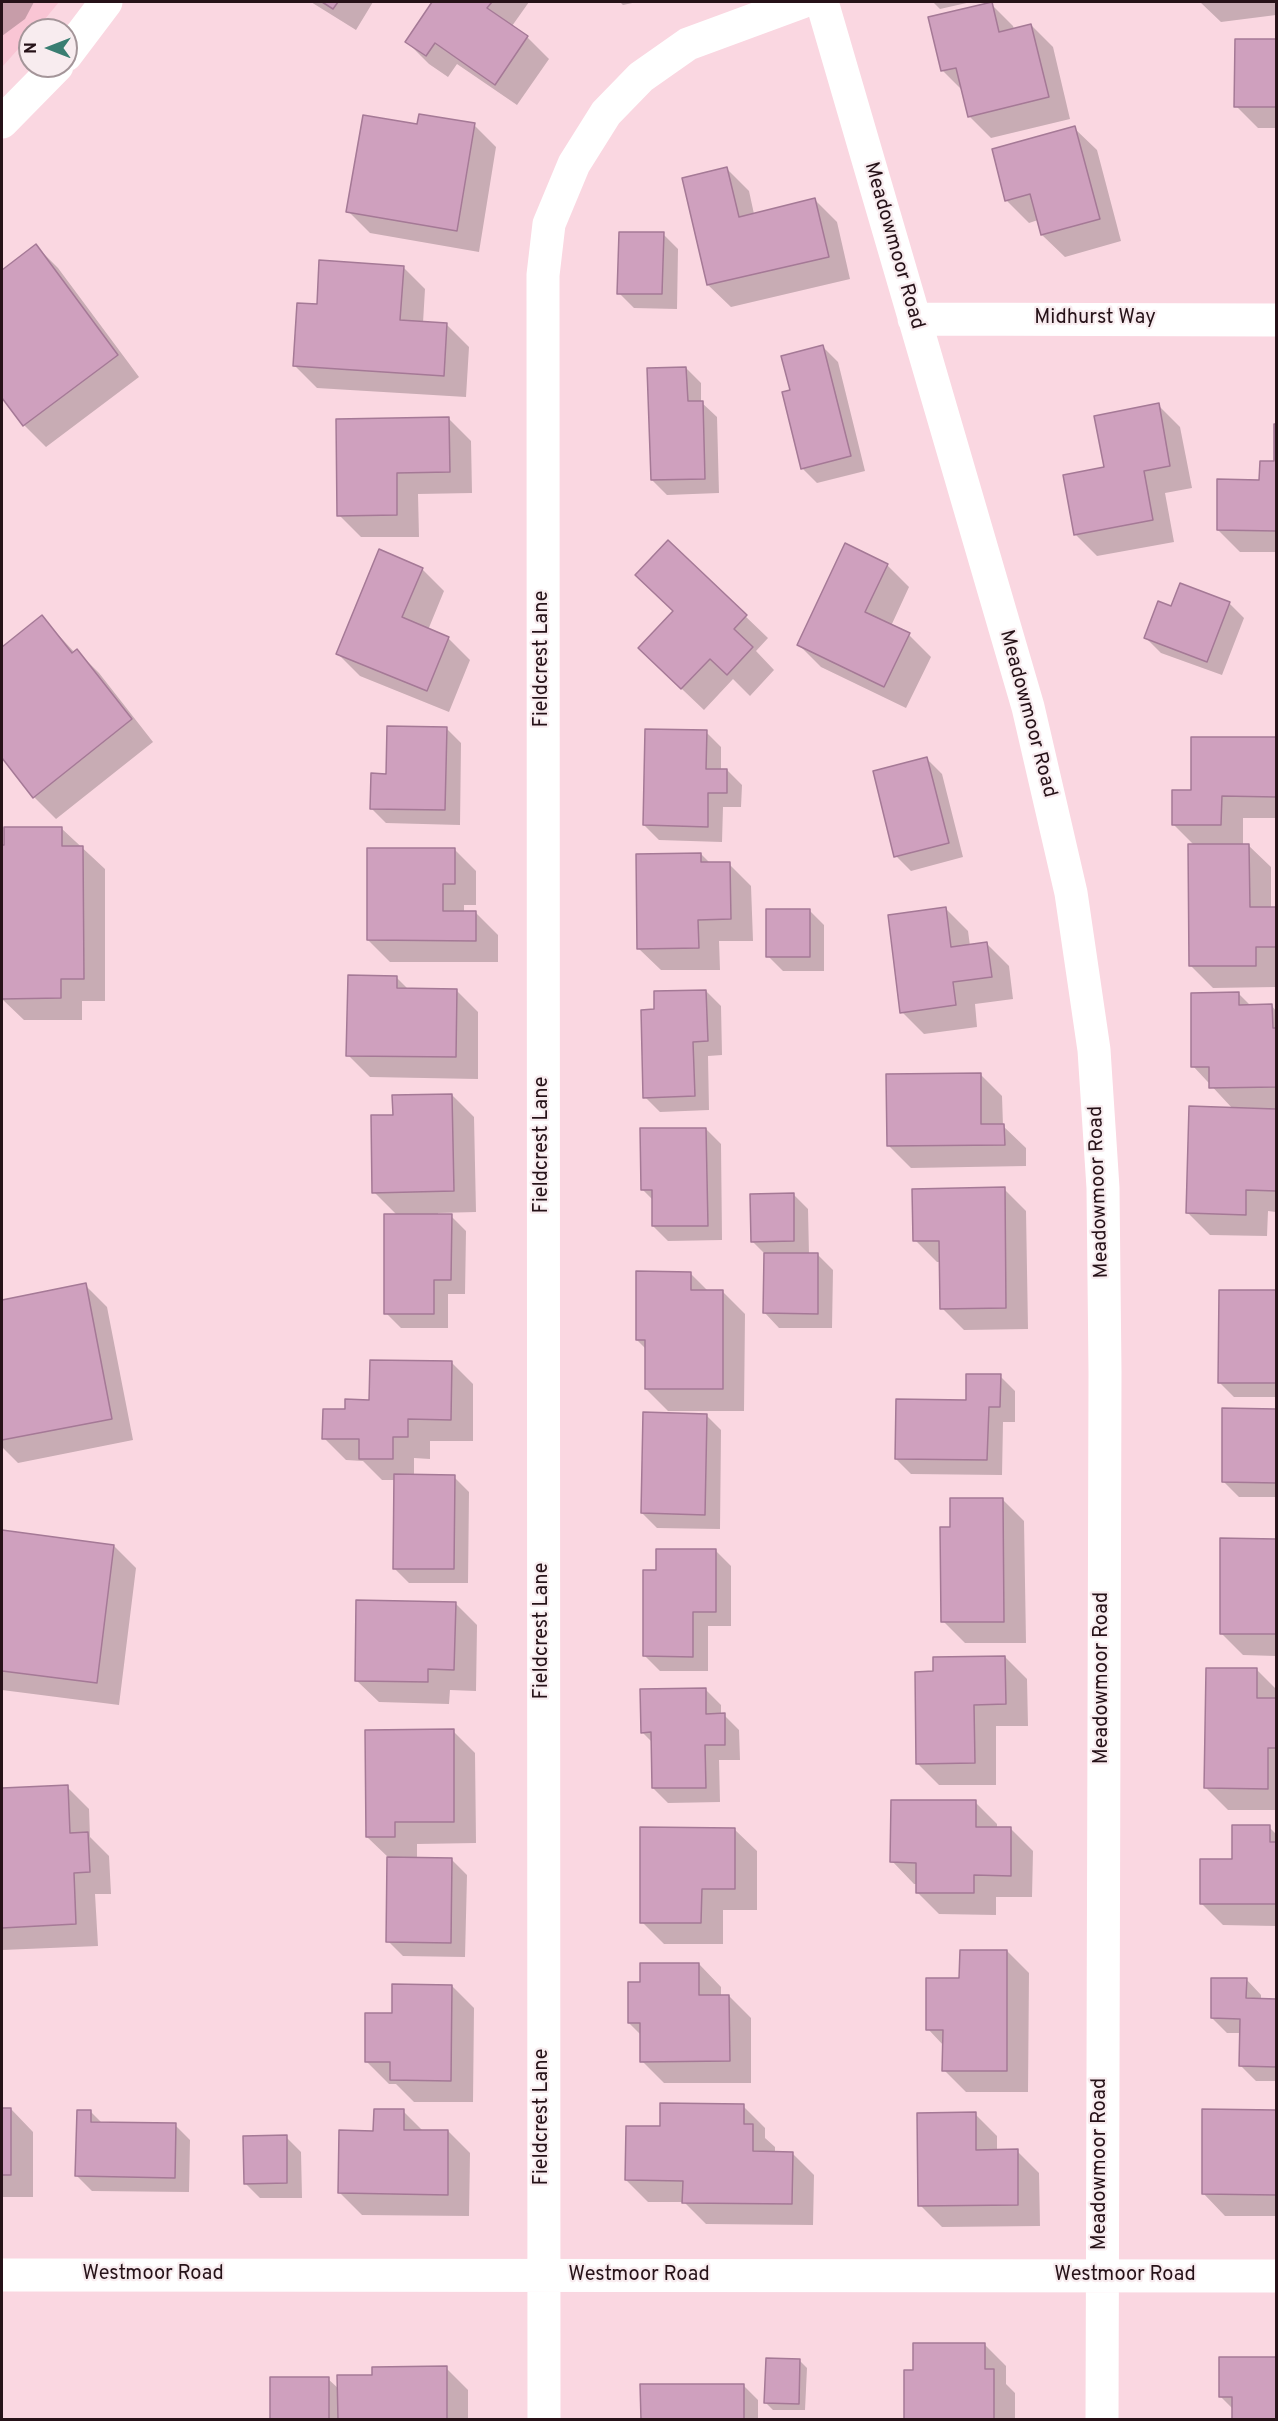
<!DOCTYPE html>
<html>
<head>
<meta charset="utf-8">
<style>
	body { margin:0 }
	#map { position:relative; width:1278px; height:2421px; overflow:hidden; background:#fad7e1; font-family:Overpass,sans-serif }
	canvas { display:block }
	.frame { position:absolute; inset:0; border:3px solid #261218; pointer-events:none }
	.north { position:absolute; left:18px; top:18px; width:60px; height:60px; box-sizing:border-box; background:#f8ecef; border:2px solid #a49599; border-radius:50%; rotate:270deg; font-size:16px; font-weight:700; line-height:24px; text-align:center; color:#261218 }
	.north::after { content:''; display:block; margin:auto; width:21px; height:27px; background:#3a7e72; clip-path:polygon(50% 0,100% 100%,50% 72%,0 100%) }
</style>
</head>
<body>
<div id="map">
<canvas width="1278" height="2421"></canvas>
<div class="frame"></div>
<div class="north">N</div>
</div>
<script>
const ctx = document.querySelector('canvas').getContext('2d');
ctx.lineJoin = 'round';
function paint(path, color) { ctx.fillStyle = color; ctx.fill(path, 'evenodd'); }
function stroke(path, color, width, dash) { ctx.strokeStyle = color; ctx.lineWidth = width; ctx.lineCap = dash ? 'butt' : 'round'; ctx.setLineDash(dash || []); ctx.stroke(path); }
function write(font, color, halo, rows, align = 'center') {
  ctx.font = font + ' Overpass,sans-serif'; ctx.lineWidth = 4.5; ctx.setLineDash([]); ctx.textBaseline = 'middle'; ctx.strokeStyle = halo; ctx.fillStyle = color; for (const [text, x, y, turn = 0] of rows) {
    ctx.save(); ctx.translate(x, y); ctx.rotate((+turn || 0) * Math.PI / 180); ctx.textAlign = isNaN(turn) ? turn : align; if (halo) ctx.strokeText(text, 0, 0); ctx.fillText(text, 0, 0); ctx.restore();
  }
}
paint(new Path2D(`
	M 2,2 L 59,2 L 36,30 L 30,30 L 30,36 L 2,67 Z`), '#f9c5d4');
paint(new Path2D(`
	M 2,2 L 34,2 L 25,19 L 2,36 Z
	M 311,2 L 373,2 L 356,30 Z
	M 434,2 L 529,2 L 512,26 L 527,37 L 549,59 L 517,105 L 457,64 L 448,77 L 429,64 L 407,42 Z
	M 620,2 L 637,2 L 623,5 Z
	M 933,2 L 971,2 L 940,9 Z
	M 1200,2 L 1276,2 L 1276,15 L 1221,22 Z
	M 991,4 L 1013,26 L 1014,29 L 1031,25 L 1053,47 L 1070,119 L 991,138 L 969,116 L 963,91 L 942,70 Z
	M 1236,41 L 1276,41 L 1276,128 L 1258,128 L 1236,106 Z
	M 474,125 L 496,147 L 479,252 L 370,233 L 348,211 L 418,126 Z
	M 1074,128 L 1097,150 L 1121,241 L 1065,257 L 1042,235 L 1038,220 L 1029,223 L 1007,201 L 994,150 Z
	M 727,169 L 749,191 L 754,214 L 815,200 L 837,222 L 850,279 L 731,307 L 708,285 L 684,179 Z
	M 663,234 L 678,249 L 677,309 L 634,308 L 619,293 Z
	M 36,246 L 58,268 L 139,377 L 46,447 L 24,425 L 2,395 L 2,272 Z
	M 403,267 L 425,289 L 423,323 L 447,325 L 469,347 L 466,397 L 317,388 L 295,366 L 318,306 Z
	M 823,347 L 838,362 L 865,471 L 817,483 L 802,468 L 791,391 Z
	M 686,368 L 701,383 L 701,402 L 717,417 L 719,493 L 667,495 L 652,480 Z
	M 1158,405 L 1180,427 L 1192,488 L 1165,493 L 1174,542 L 1097,556 L 1075,534 L 1106,468 Z
	M 449,419 L 471,441 L 472,493 L 418,494 L 419,537 L 361,537 L 339,515 Z
	M 1276,426 L 1276,552 L 1240,552 L 1218,530 L 1276,462 Z
	M 668,542 L 768,638 L 756,651 L 774,670 L 750,696 L 733,679 L 704,710 L 662,670 L 674,612 Z
	M 887,565 L 909,587 L 891,626 L 909,635 L 931,657 L 906,708 L 821,667 L 799,645 Z
	M 422,569 L 444,591 L 428,630 L 448,638 L 470,660 L 449,712 L 360,676 L 338,654 Z
	M 1229,603 L 1244,618 L 1222,675 L 1161,653 L 1146,638 Z
	M 42,617 L 75,653 L 77,651 L 99,673 L 153,742 L 56,819 L 34,797 L 2,756 L 2,649 Z
	M 446,728 L 461,743 L 460,825 L 386,823 L 371,808 L 388,775 Z
	M 706,732 L 721,747 L 721,770 L 727,770 L 742,785 L 741,807 L 723,807 L 722,842 L 659,840 L 644,825 Z
	M 1193,739 L 1276,739 L 1276,818 L 1243,818 L 1243,845 L 1248,845 L 1271,867 L 1271,908 L 1276,908 L 1276,987 L 1213,988 L 1191,966 L 1195,846 L 1174,825 L 1193,792 Z
	M 927,759 L 942,774 L 963,857 L 911,871 L 896,856 Z
	M 61,828 L 105,869 L 105,1001 L 82,1001 L 82,1020 L 24,1020 L 2,999 L 2,846 Z
	M 454,849 L 476,871 L 476,905 L 464,905 L 464,913 L 476,913 L 498,935 L 498,962 L 390,962 L 368,940 Z
	M 701,854 L 711,864 L 729,864 L 751,886 L 753,941 L 719,941 L 720,970 L 661,970 L 638,948 Z
	M 946,909 L 968,931 L 970,946 L 987,944 L 1009,966 L 1013,999 L 975,1004 L 977,1027 L 924,1034 L 902,1012 Z
	M 809,910 L 824,925 L 824,971 L 783,971 L 768,956 Z
	M 396,977 L 408,989 L 456,990 L 478,1012 L 478,1079 L 370,1077 L 348,1055 Z
	M 706,991 L 721,1006 L 722,1055 L 708,1056 L 709,1110 L 660,1112 L 645,1097 L 656,1011 Z
	M 1239,994 L 1251,1006 L 1272,1006 L 1276,1011 L 1276,1212 L 1268,1211 L 1267,1236 L 1210,1235 L 1188,1213 L 1233,1109 L 1193,1066 Z
	M 980,1074 L 1002,1096 L 1003,1126 L 1026,1148 L 1026,1166 L 911,1168 L 889,1146 Z
	M 452,1095 L 474,1117 L 476,1212 L 438,1213 L 438,1216 L 451,1216 L 466,1231 L 465,1294 L 448,1294 L 448,1328 L 401,1328 L 386,1313 L 398,1216 L 374,1192 Z
	M 706,1129 L 721,1144 L 722,1240 L 668,1241 L 653,1226 L 653,1200 L 642,1189 Z
	M 1004,1189 L 1026,1211 L 1028,1329 L 964,1330 L 942,1308 L 941,1262 L 937,1262 L 915,1240 Z
	M 793,1194 L 808,1209 L 809,1255 L 818,1255 L 833,1270 L 832,1328 L 779,1328 L 765,1313 L 765,1254 L 752,1241 Z
	M 690,1273 L 709,1292 L 723,1292 L 745,1314 L 744,1411 L 668,1411 L 646,1389 L 646,1349 L 637,1340 Z
	M 85,1285 L 107,1307 L 133,1440 L 18,1463 L 2,1447 L 2,1301 Z
	M 1220,1291 L 1276,1291 L 1276,1397 L 1234,1397 L 1219,1382 Z
	M 451,1362 L 473,1384 L 473,1441 L 430,1441 L 430,1459 L 414,1458 L 414,1476 L 454,1477 L 469,1492 L 468,1583 L 409,1583 L 394,1568 L 395,1480 L 382,1480 L 363,1461 L 346,1460 L 324,1438 L 347,1411 Z
	M 1000,1376 L 1015,1391 L 1015,1422 L 1003,1422 L 1002,1475 L 911,1474 L 896,1459 Z
	M 1224,1410 L 1276,1410 L 1276,1497 L 1239,1497 L 1224,1482 Z
	M 706,1415 L 721,1430 L 720,1529 L 657,1528 L 642,1513 Z
	M 1002,1499 L 1024,1521 L 1026,1643 L 965,1643 L 943,1621 L 952,1528 Z
	M 2,1532 L 114,1546 L 136,1568 L 119,1705 L 2,1690 Z
	M 1221,1540 L 1276,1540 L 1276,1656 L 1243,1655 L 1221,1633 Z
	M 716,1551 L 731,1566 L 731,1626 L 708,1626 L 708,1671 L 660,1671 L 645,1656 L 657,1572 Z
	M 455,1603 L 477,1625 L 476,1691 L 450,1690 L 449,1704 L 379,1702 L 356,1680 Z
	M 1005,1657 L 1027,1679 L 1028,1726 L 996,1726 L 996,1785 L 939,1785 L 917,1763 Z
	M 1256,1669 L 1276,1689 L 1276,1810 L 1228,1810 L 1206,1788 Z
	M 706,1690 L 721,1705 L 721,1715 L 724,1715 L 739,1730 L 740,1760 L 719,1760 L 720,1802 L 668,1803 L 653,1788 L 653,1743 L 642,1732 Z
	M 453,1731 L 475,1753 L 476,1843 L 417,1844 L 417,1859 L 452,1860 L 467,1875 L 465,1957 L 403,1956 L 388,1941 L 389,1858 L 367,1837 Z
	M 67,1787 L 89,1809 L 90,1837 L 109,1856 L 111,1894 L 95,1894 L 98,1946 L 2,1950 L 2,1790 Z
	M 975,1802 L 997,1824 L 997,1829 L 1011,1829 L 1033,1851 L 1032,1897 L 996,1897 L 996,1915 L 939,1914 L 917,1892 L 917,1884 L 914,1884 L 892,1861 Z
	M 1269,1827 L 1276,1834 L 1276,1926 L 1223,1925 L 1201,1903 L 1233,1861 Z
	M 734,1829 L 757,1851 L 757,1910 L 723,1910 L 723,1944 L 664,1944 L 642,1922 Z
	M 1007,1951 L 1029,1973 L 1028,2092 L 966,2092 L 944,2070 L 944,2046 L 928,2029 L 961,1980 Z
	M 699,1964 L 721,1987 L 721,1996 L 729,1996 L 751,2018 L 751,2083 L 664,2083 L 642,2061 L 641,2035 L 629,2023 L 642,1984 Z
	M 1247,1980 L 1261,1995 L 1261,2000 L 1276,2000 L 1276,2081 L 1256,2081 L 1241,2066 L 1241,2033 L 1227,2033 L 1212,2018 Z
	M 452,1986 L 474,2008 L 473,2102 L 414,2102 L 396,2084 L 389,2084 L 367,2062 L 393,2015 Z
	M 743,2106 L 765,2128 L 765,2138 L 775,2147 L 775,2153 L 792,2153 L 814,2175 L 813,2225 L 706,2224 L 684,2202 L 648,2202 L 626,2180 L 661,2128 Z
	M 2,2109 L 11,2109 L 33,2132 L 33,2197 L 2,2197 Z
	M 1204,2110 L 1276,2111 L 1276,2216 L 1225,2216 L 1203,2193 Z
	M 90,2111 L 103,2124 L 175,2125 L 190,2140 L 189,2192 L 92,2191 L 77,2176 Z
	M 403,2111 L 423,2131 L 448,2131 L 470,2153 L 469,2216 L 362,2215 L 340,2193 L 375,2132 Z
	M 975,2114 L 997,2136 L 997,2151 L 1017,2151 L 1039,2173 L 1040,2226 L 942,2227 L 920,2205 Z
	M 286,2137 L 301,2152 L 302,2198 L 260,2198 L 245,2183 Z
	M 984,2344 L 1006,2366 L 1006,2384 L 1015,2393 L 1015,2420 L 906,2420 L 915,2372 Z
	M 1220,2359 L 1276,2359 L 1276,2420 L 1234,2420 L 1234,2410 L 1220,2396 Z
	M 799,2360 L 807,2368 L 805,2410 L 773,2410 L 766,2403 Z
	M 446,2368 L 468,2390 L 468,2420 L 271,2420 L 328,2379 L 339,2389 L 374,2376 Z
	M 743,2385 L 758,2400 L 758,2420 L 642,2420 Z`), '#0003');
const building = new Path2D(`
	M 322,2 L 338,2 L 333,9 Z
	M 432,2 L 492,2 L 487,8 L 528,36 L 495,85 L 435,43 L 426,56 L 405,42 Z
	M 992,2 L 999,32 L 1031,24 L 1049,97 L 968,117 L 956,68 L 941,71 L 928,17 Z
	M 1235,39 L 1276,39 L 1276,107 L 1234,107 Z
	M 419,114 L 475,123 L 457,231 L 346,212 L 363,115 L 417,124 Z
	M 1075,126 L 1100,219 L 1041,235 L 1030,194 L 1005,201 L 992,149 Z
	M 727,167 L 739,217 L 815,198 L 829,257 L 707,285 L 682,178 Z
	M 619,232 L 664,232 L 662,294 L 617,294 Z
	M 36,244 L 118,355 L 23,426 L 2,398 L 2,270 Z
	M 319,260 L 404,266 L 400,320 L 447,323 L 444,376 L 293,366 L 297,303 L 317,304 Z
	M 823,345 L 851,456 L 801,469 L 782,392 L 790,390 L 781,356 Z
	M 686,367 L 688,401 L 703,401 L 705,479 L 651,480 L 647,368 Z
	M 1159,403 L 1170,466 L 1144,471 L 1153,520 L 1074,535 L 1063,475 L 1104,467 L 1094,416 Z
	M 449,417 L 450,472 L 397,473 L 397,515 L 337,516 L 336,419 Z
	M 1274,424 L 1276,424 L 1276,531 L 1217,530 L 1217,479 L 1259,480 L 1260,461 L 1274,461 Z
	M 668,540 L 747,615 L 734,629 L 753,647 L 727,675 L 710,659 L 681,689 L 638,648 L 673,611 L 635,575 Z
	M 845,543 L 888,564 L 865,612 L 910,633 L 884,687 L 797,645 Z
	M 379,549 L 423,568 L 402,617 L 449,637 L 427,691 L 336,654 Z
	M 1180,583 L 1230,602 L 1207,662 L 1144,638 L 1158,601 L 1171,606 Z
	M 42,615 L 72,653 L 77,649 L 132,719 L 33,798 L 2,758 L 2,647 Z
	M 387,726 L 447,727 L 445,810 L 370,809 L 371,773 L 386,774 Z
	M 645,729 L 707,730 L 706,769 L 727,769 L 727,793 L 708,793 L 708,827 L 643,825 Z
	M 1191,737 L 1276,737 L 1276,797 L 1222,796 L 1221,825 L 1172,825 L 1172,790 L 1191,790 Z
	M 927,757 L 949,843 L 894,857 L 873,771 Z
	M 4,827 L 62,827 L 62,846 L 83,846 L 84,979 L 61,979 L 61,998 L 2,999 L 2,845 L 4,845 Z
	M 1188,844 L 1249,844 L 1250,907 L 1276,907 L 1276,947 L 1256,947 L 1256,966 L 1189,966 Z
	M 367,848 L 455,848 L 455,884 L 443,884 L 443,911 L 476,911 L 476,941 L 367,940 Z
	M 701,853 L 701,862 L 730,862 L 731,919 L 698,920 L 699,948 L 637,949 L 636,854 Z
	M 946,907 L 951,947 L 987,942 L 992,977 L 953,982 L 956,1005 L 900,1013 L 888,915 Z
	M 766,909 L 810,909 L 810,957 L 766,957 Z
	M 348,975 L 397,976 L 397,988 L 457,989 L 456,1057 L 346,1056 Z
	M 706,990 L 708,1041 L 693,1042 L 695,1096 L 643,1098 L 641,1010 L 654,1009 L 654,991 Z
	M 1239,992 L 1239,1005 L 1272,1004 L 1273,1028 L 1276,1028 L 1276,1087 L 1209,1088 L 1209,1067 L 1191,1067 L 1191,993 Z
	M 981,1073 L 981,1124 L 1004,1124 L 1005,1145 L 887,1146 L 886,1074 Z
	M 452,1094 L 454,1191 L 372,1193 L 371,1115 L 393,1115 L 392,1095 Z
	M 1189,1106 L 1276,1109 L 1276,1191 L 1246,1190 L 1246,1215 L 1186,1213 Z
	M 640,1128 L 706,1128 L 708,1226 L 652,1226 L 652,1190 L 641,1190 Z
	M 1005,1187 L 1006,1308 L 940,1309 L 939,1241 L 913,1241 L 912,1189 Z
	M 794,1193 L 794,1241 L 751,1242 L 750,1194 Z
	M 384,1214 L 452,1214 L 451,1280 L 434,1280 L 434,1314 L 384,1314 Z
	M 764,1253 L 818,1253 L 818,1314 L 763,1313 Z
	M 636,1271 L 691,1272 L 691,1290 L 723,1290 L 723,1389 L 645,1389 L 645,1340 L 636,1340 Z
	M 86,1283 L 112,1419 L 2,1440 L 2,1300 Z
	M 1219,1290 L 1276,1290 L 1276,1383 L 1218,1383 Z
	M 370,1360 L 452,1361 L 451,1420 L 408,1419 L 408,1437 L 393,1437 L 393,1459 L 359,1459 L 359,1439 L 322,1439 L 323,1409 L 345,1409 L 345,1399 L 369,1400 Z
	M 966,1374 L 1001,1374 L 1000,1407 L 989,1407 L 987,1460 L 895,1459 L 896,1399 L 966,1400 Z
	M 1222,1408 L 1276,1409 L 1276,1483 L 1222,1482 Z
	M 643,1412 L 707,1414 L 705,1515 L 641,1513 Z
	M 394,1474 L 455,1475 L 454,1569 L 393,1569 Z
	M 950,1498 L 1003,1498 L 1004,1622 L 941,1622 L 940,1527 L 950,1527 Z
	M 2,1530 L 114,1545 L 97,1683 L 2,1671 Z
	M 1220,1538 L 1276,1539 L 1276,1634 L 1220,1634 Z
	M 656,1549 L 716,1549 L 716,1612 L 693,1612 L 693,1657 L 643,1656 L 643,1570 L 656,1570 Z
	M 356,1600 L 456,1602 L 454,1670 L 428,1669 L 428,1682 L 355,1681 Z
	M 1005,1656 L 1006,1704 L 974,1705 L 975,1763 L 916,1764 L 915,1672 L 933,1671 L 933,1657 Z
	M 1206,1668 L 1257,1668 L 1257,1698 L 1276,1698 L 1276,1748 L 1268,1748 L 1268,1789 L 1204,1788 Z
	M 706,1688 L 706,1714 L 725,1713 L 725,1745 L 705,1745 L 706,1788 L 652,1788 L 651,1732 L 641,1733 L 640,1689 Z
	M 454,1729 L 454,1822 L 395,1822 L 395,1837 L 366,1837 L 365,1730 Z
	M 68,1785 L 70,1833 L 88,1832 L 90,1872 L 74,1873 L 76,1924 L 2,1928 L 2,1788 Z
	M 891,1800 L 976,1800 L 976,1827 L 1011,1827 L 1011,1876 L 974,1875 L 974,1893 L 916,1893 L 916,1863 L 890,1862 Z
	M 1232,1825 L 1270,1825 L 1270,1842 L 1276,1842 L 1276,1904 L 1200,1904 L 1200,1859 L 1232,1859 Z
	M 640,1827 L 735,1828 L 735,1889 L 702,1889 L 701,1923 L 640,1923 Z
	M 387,1857 L 452,1858 L 451,1943 L 386,1942 Z
	M 960,1950 L 1007,1950 L 1007,2071 L 942,2071 L 943,2030 L 926,2030 L 926,1978 L 959,1978 Z
	M 640,1963 L 699,1963 L 699,1995 L 729,1995 L 730,2061 L 640,2062 L 640,2023 L 628,2023 L 628,1982 L 640,1982 Z
	M 1211,1978 L 1247,1978 L 1246,1998 L 1276,1999 L 1276,2067 L 1239,2066 L 1240,2019 L 1211,2018 Z
	M 392,1984 L 452,1985 L 451,2081 L 390,2080 L 390,2062 L 365,2062 L 365,2013 L 392,2013 Z
	M 660,2103 L 744,2104 L 744,2124 L 753,2124 L 753,2151 L 793,2152 L 792,2204 L 682,2203 L 683,2181 L 625,2180 L 626,2126 L 660,2126 Z
	M 2,2108 L 11,2108 L 11,2175 L 2,2175 Z
	M 374,2109 L 404,2109 L 404,2130 L 448,2130 L 448,2195 L 338,2193 L 339,2130 L 373,2131 Z
	M 1202,2109 L 1276,2110 L 1276,2195 L 1202,2194 Z
	M 77,2110 L 91,2110 L 91,2122 L 176,2123 L 175,2178 L 75,2176 Z
	M 976,2112 L 976,2150 L 1018,2149 L 1018,2205 L 918,2206 L 917,2113 Z
	M 287,2135 L 287,2183 L 244,2184 L 243,2136 Z
	M 913,2343 L 985,2343 L 985,2369 L 994,2369 L 994,2420 L 904,2420 L 904,2370 L 913,2370 Z
	M 1219,2357 L 1276,2357 L 1276,2420 L 1232,2420 L 1232,2397 L 1219,2397 Z
	M 766,2358 L 800,2359 L 799,2404 L 764,2403 Z
	M 447,2366 L 447,2420 L 338,2420 L 337,2375 L 372,2375 L 372,2367 Z
	M 270,2377 L 329,2377 L 329,2420 L 270,2420 Z
	M 640,2384 L 744,2384 L 744,2420 L 641,2420 Z`);
paint(building, '#cfa0be');
stroke(building, '#a57996', 1.5);
stroke(new Path2D(`
	M 822,2 L 1028,707 L 1071,893 L 1094,1050 L 1103,1188 L 1105,1372 L 1102,2420
	M 66,55 L 106,2
	M 2,122 L 57,66
	M 914,319 L 1276,320
	M 2,2275 L 1276,2276
	M 544,2420 L 543,275 L 549,224 L 574,164 L 606,113 L 641,77 L 688,44 L 802,2`), '#fff', 33);
write('20px', '#261218', '#f8ecef', [
	["Meadowmoor Road",893,246,74],
	["Midhurst Way",1095,319],
	["Fieldcrest Lane",543,659,-90],
	["Meadowmoor Road",1027,714,75],
	["Fieldcrest Lane",543,1145,-90],
	["Meadowmoor Road",1100,1192,-92],
	["Fieldcrest Lane",543,1631,-90],
	["Meadowmoor Road",1103,1678,-90],
	["Fieldcrest Lane",543,2117,-90],
	["Meadowmoor Road",1101,2164,-90],
	["Westmoor Road",153,2275],
	["Westmoor Road",639,2276],
	["Westmoor Road",1125,2276]
]);
</script>
</body>
</html>
